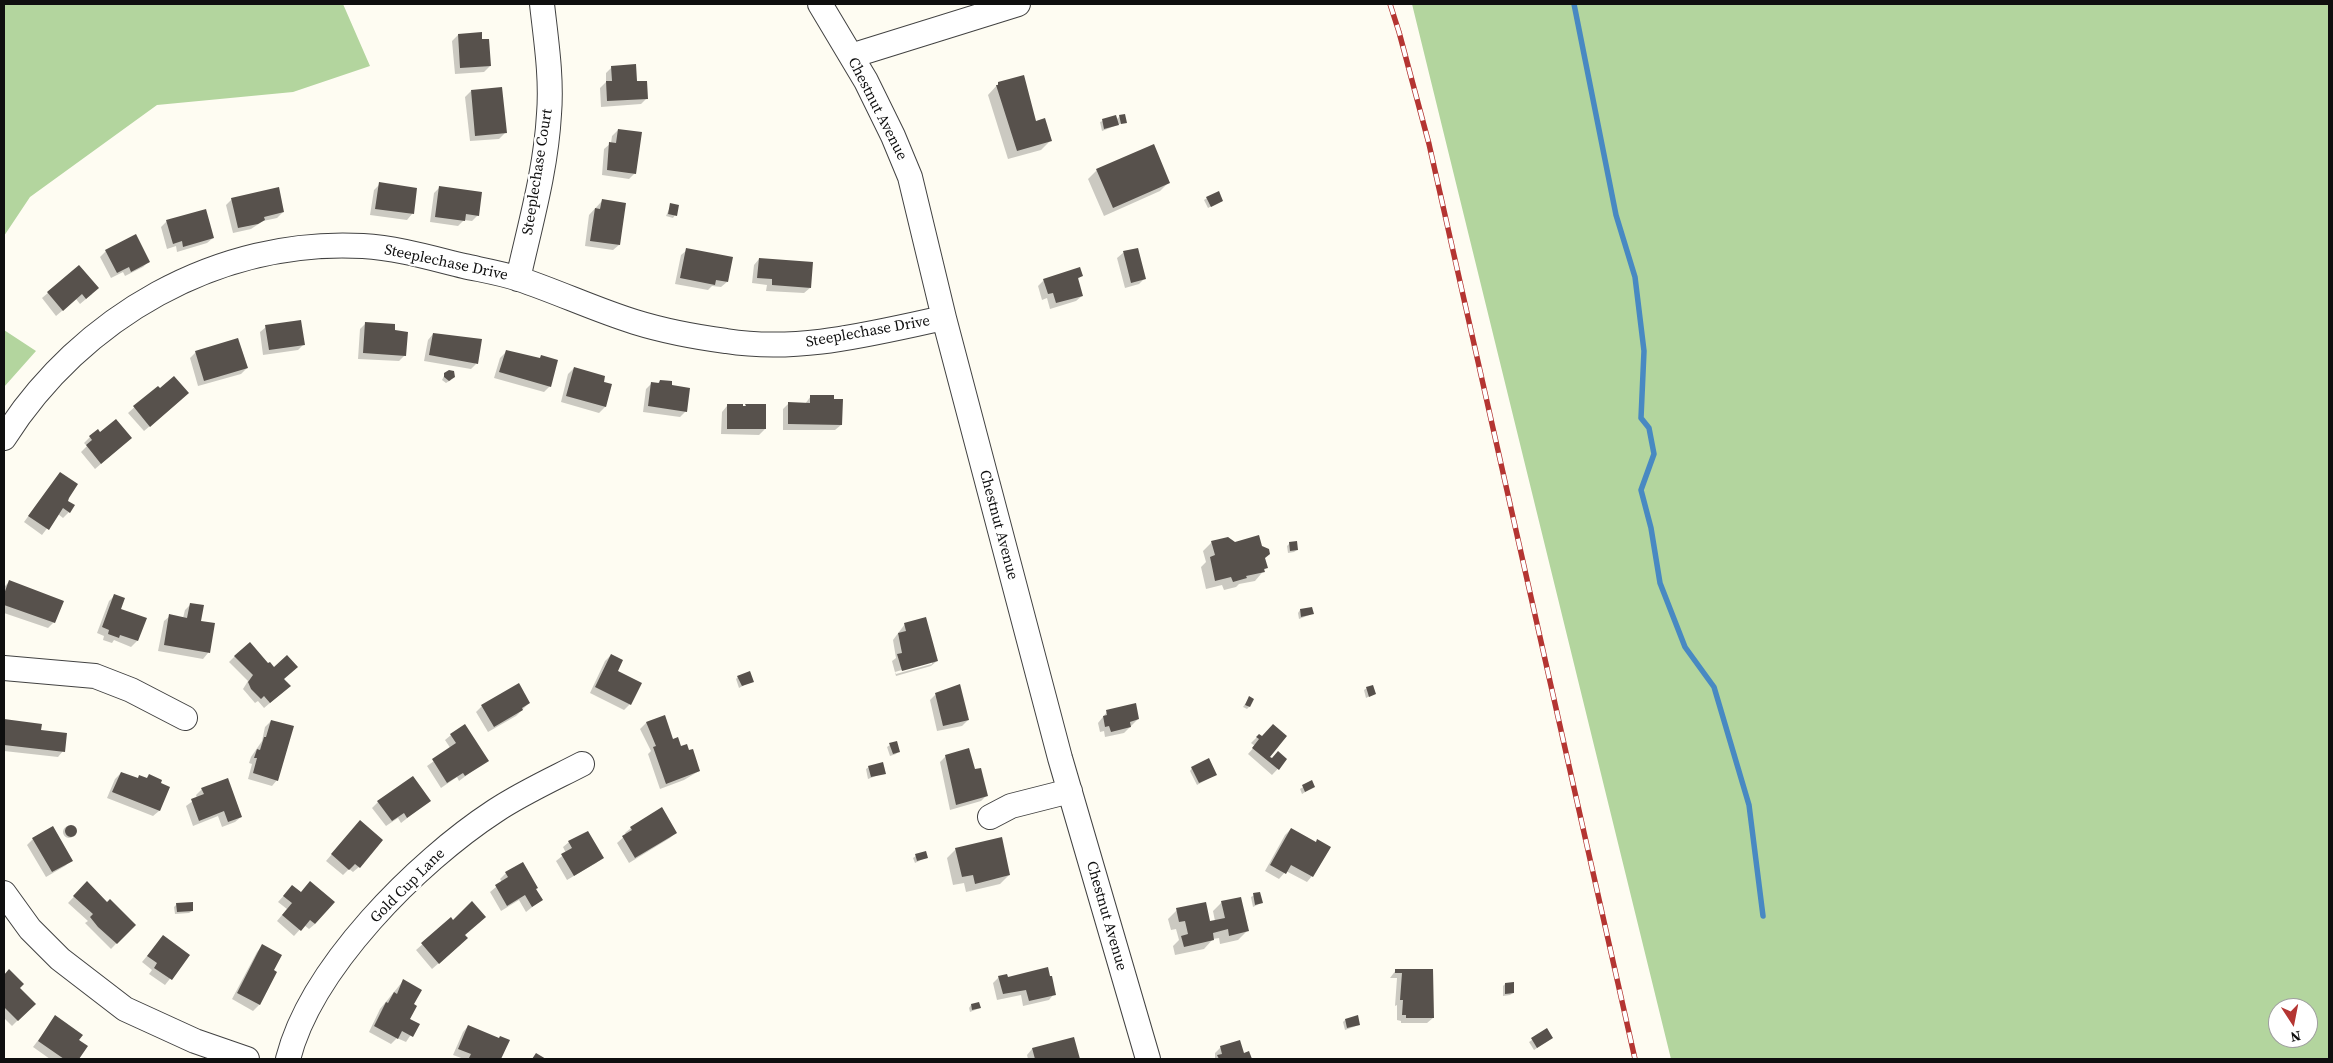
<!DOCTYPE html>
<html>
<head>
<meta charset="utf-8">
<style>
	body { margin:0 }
	#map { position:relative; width:2333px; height:1063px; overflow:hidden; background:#fefcf2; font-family:"Source Serif 4",serif }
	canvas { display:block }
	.frame { position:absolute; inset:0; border:5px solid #0f0f0f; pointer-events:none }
	.north { position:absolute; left:2268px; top:998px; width:50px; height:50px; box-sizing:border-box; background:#fff; border:1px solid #9f9f9f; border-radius:50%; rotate:169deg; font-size:14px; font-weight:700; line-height:20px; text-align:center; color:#0f0f0f }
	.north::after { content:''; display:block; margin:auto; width:18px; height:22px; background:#b43532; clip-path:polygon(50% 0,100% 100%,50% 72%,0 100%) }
</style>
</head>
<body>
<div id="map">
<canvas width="2333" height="1063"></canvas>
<div class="frame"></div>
<div class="north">N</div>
</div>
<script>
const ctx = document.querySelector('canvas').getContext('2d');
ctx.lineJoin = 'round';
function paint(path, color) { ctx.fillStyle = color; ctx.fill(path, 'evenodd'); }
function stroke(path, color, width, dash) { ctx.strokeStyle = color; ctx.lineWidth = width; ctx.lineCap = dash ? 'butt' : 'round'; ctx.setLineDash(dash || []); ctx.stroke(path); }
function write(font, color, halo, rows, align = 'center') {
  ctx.font = font + ' "Source Serif 4",serif'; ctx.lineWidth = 5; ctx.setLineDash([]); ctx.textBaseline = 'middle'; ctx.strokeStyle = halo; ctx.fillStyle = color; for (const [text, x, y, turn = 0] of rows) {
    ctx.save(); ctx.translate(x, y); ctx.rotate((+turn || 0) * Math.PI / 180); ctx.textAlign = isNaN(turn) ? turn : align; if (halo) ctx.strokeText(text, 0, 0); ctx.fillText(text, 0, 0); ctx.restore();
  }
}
paint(new Path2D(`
	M 4,4 L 343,4 L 370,66 L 293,92 L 157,105 L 30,197 L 4,236 Z
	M 1412,4 L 2329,4 L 2329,1059 L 1671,1059 ZM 2278,1008 L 2308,1008 L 2308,1038 L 2278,1038 Z
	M 4,330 L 36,351 L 4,387 Z`), '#b3d59e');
paint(new Path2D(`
	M 458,35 L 481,40 L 490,66 L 484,72 L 455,74 L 452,41 Z
	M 612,67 L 636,82 L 647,98 L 641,104 L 601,107 L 600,88 L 606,82 L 606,73 Z
	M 999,83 L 1050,141 L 1041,150 L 1008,159 L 988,95 Z
	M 471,91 L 505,133 L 499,139 L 470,141 L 465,97 Z
	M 1115,116 L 1116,120 L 1120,116 L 1125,122 L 1102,131 L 1100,122 Z
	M 618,130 L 635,173 L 629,179 L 602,175 L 604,149 L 611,143 L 612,136 Z
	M 1097,170 L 1169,182 L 1160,191 L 1104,216 L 1088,179 Z
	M 380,184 L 416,189 L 412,214 L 407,220 L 370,215 L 374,190 Z
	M 440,187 L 478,215 L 472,221 L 464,220 L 458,226 L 430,222 L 434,193 Z
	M 1207,198 L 1222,201 L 1208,208 L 1204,200 Z
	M 232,199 L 283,212 L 277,218 L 263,221 L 251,229 L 233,233 L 226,205 Z
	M 602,201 L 619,245 L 613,250 L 585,246 L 589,215 Z
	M 671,205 L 675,215 L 673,218 L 666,216 Z
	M 167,221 L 213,238 L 207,243 L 177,252 L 176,246 L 167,249 L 161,227 Z
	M 1138,249 L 1145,278 L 1139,284 L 1125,288 L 1117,258 L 1123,253 Z
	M 687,250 L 727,282 L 721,287 L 712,286 L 708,290 L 675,284 L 681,255 Z
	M 106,251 L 149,261 L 143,267 L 125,276 L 123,272 L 111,278 L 100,257 Z
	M 759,259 L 810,288 L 804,293 L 766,291 L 767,285 L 752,283 L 754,265 Z
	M 79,266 L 92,294 L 80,304 L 76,299 L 56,316 L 42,298 Z
	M 1081,276 L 1077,280 L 1082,296 L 1076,301 L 1050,309 L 1047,298 L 1042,300 L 1038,286 L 1044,280 Z
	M 366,323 L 393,332 L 405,355 L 399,361 L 358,359 L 360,329 Z
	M 266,327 L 304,344 L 298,350 L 263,355 L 260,332 Z
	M 433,334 L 476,364 L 471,369 L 424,361 L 428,340 Z
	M 196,352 L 247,368 L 241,374 L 198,386 L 190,358 Z
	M 506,352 L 539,359 L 541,357 L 550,386 L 544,392 L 494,378 L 500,358 Z
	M 574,368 L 611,385 L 605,407 L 599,413 L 561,402 L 568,374 Z
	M 445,374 L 451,380 L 446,383 L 442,380 Z
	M 660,381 L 670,386 L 686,411 L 680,417 L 643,412 L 646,389 L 652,383 L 657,384 Z
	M 157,387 L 182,399 L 144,431 L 128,413 Z
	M 811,396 L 841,425 L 835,430 L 783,430 L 783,409 L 789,403 L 805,404 Z
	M 746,405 L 765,429 L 759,435 L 721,434 L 722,412 L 727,406 L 744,408 Z
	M 100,434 L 124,444 L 95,469 L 81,452 L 87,446 L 84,443 L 90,437 Z
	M 60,473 L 69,512 L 63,518 L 58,514 L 42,535 L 24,522 Z
	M 1212,542 L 1264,558 L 1266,568 L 1255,581 L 1239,584 L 1236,587 L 1224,590 L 1222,585 L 1206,589 L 1201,567 L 1206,562 L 1203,551 Z
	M 1290,543 L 1297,550 L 1294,552 L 1288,553 L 1287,546 Z
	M 9,582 L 54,622 L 48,628 L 4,613 L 4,587 Z
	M 114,596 L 119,610 L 137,641 L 131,647 L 114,640 L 112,643 L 103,640 L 104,636 L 97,633 L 109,601 Z
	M 191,604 L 199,622 L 214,624 L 208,653 L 203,659 L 158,651 L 164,621 L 170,616 L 183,618 L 185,610 Z
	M 1300,610 L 1312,614 L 1299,619 L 1298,613 Z
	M 905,624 L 937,661 L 931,666 L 896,676 L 892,661 L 896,658 L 893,640 ZM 932,661 L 932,664 L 896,674 L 895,672 Z
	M 611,655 L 630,704 L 624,710 L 590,693 L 605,661 Z
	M 235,656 L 283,679 L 283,692 L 264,708 L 258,701 L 255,703 L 243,689 L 248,681 L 229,662 Z
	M 738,677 L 752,681 L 739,688 L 736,679 Z
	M 1367,688 L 1374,694 L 1366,698 L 1364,690 Z
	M 935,695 L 968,720 L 962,726 L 937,731 L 930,700 Z
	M 1249,698 L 1249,707 L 1247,709 L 1243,707 Z
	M 529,703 L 516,716 L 488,732 L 476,712 L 482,706 Z
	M 1107,712 L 1138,719 L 1124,733 L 1105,737 L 1104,731 L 1100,732 L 1098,723 Z
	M 664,716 L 673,741 L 699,771 L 684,780 L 660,789 L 648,754 L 651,751 L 640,729 L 646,723 Z
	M 4,720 L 63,751 L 58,757 L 4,751 Z
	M 271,721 L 277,780 L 272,786 L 248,779 L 252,764 L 249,763 L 251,757 L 262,741 L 265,727 Z
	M 451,735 L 487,760 L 459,781 L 457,777 L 441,788 L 427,766 L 451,749 L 445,740 Z
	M 1259,735 L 1268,757 L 1271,760 L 1286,760 L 1272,775 L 1248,754 L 1255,746 L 1251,743 Z
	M 890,745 L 899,751 L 896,754 L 890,756 L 887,747 Z
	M 946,756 L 974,771 L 987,795 L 981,801 L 950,810 L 940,762 Z
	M 869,767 L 884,773 L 868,779 L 866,769 Z
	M 1192,768 L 1215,775 L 1197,785 L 1190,771 Z
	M 121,773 L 137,779 L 146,779 L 149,776 L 168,788 L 159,811 L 153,816 L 107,798 L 115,779 Z
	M 1311,782 L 1313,787 L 1302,794 L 1300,789 Z
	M 202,789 L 241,817 L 235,822 L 222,827 L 218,816 L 193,826 L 186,806 L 197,798 L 196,795 Z
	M 429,801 L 401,823 L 398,818 L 386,826 L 372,808 L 378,802 Z
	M63 832a6 6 0 1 1 12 0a6 6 0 1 1-12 0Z
	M 354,828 L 359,867 L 353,872 L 349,869 L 343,875 L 326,861 Z
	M 631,828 L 676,832 L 670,838 L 629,863 L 617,843 L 626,835 L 625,833 Z
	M 1291,829 L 1316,843 L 1312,876 L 1307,882 L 1286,871 L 1279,879 L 1265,871 L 1285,835 Z
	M 33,839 L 71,861 L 65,866 L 46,877 L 27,845 Z
	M 569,842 L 602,858 L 596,863 L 567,880 L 556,861 L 566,853 L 563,847 Z
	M 956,849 L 1009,875 L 1000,884 L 966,892 L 964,883 L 953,885 L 947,858 Z
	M 916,856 L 927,857 L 915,863 L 913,858 Z
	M 522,863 L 541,900 L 526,912 L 519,900 L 501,911 L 490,892 L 502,882 L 500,879 L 506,873 Z
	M 87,883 L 107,903 L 134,925 L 111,949 L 85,923 L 88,921 L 68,903 Z
	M 287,892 L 315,924 L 309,929 L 304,925 L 294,936 L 277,921 L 287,909 L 278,902 Z
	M 1259,893 L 1261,903 L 1253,907 L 1251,897 Z
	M 1222,902 L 1247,931 L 1238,940 L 1220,944 L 1219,938 L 1213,939 L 1204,949 L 1175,955 L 1173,946 L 1179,940 L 1176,929 L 1171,930 L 1168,919 L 1177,910 L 1209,922 L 1215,921 L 1213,911 Z
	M 177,904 L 192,911 L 189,913 L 175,914 L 174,907 Z
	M 451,919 L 464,935 L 461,944 L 432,969 L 416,950 Z
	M 163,937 L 188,956 L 165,985 L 149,974 L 152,970 L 142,962 Z
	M 262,946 L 273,970 L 275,972 L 259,1005 L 253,1011 L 232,999 L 257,952 Z
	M 1396,970 L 1432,971 L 1433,1018 L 1427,1023 L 1401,1023 L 1401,1021 L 1397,1020 L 1397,1005 L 1395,1006 L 1397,978 L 1390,978 Z
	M 9,971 L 18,988 L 34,1004 L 12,1026 L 4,1018 L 4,977 Z
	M 999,977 L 1007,979 L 1054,994 L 1049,1000 L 1023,1006 L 1021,995 L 997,1000 L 993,983 Z
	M 403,981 L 412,1005 L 408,1019 L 418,1024 L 406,1042 L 397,1038 L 391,1044 L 369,1032 L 380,1009 Z
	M 1505,984 L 1513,993 L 1510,995 L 1503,996 L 1503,986 Z
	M 971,1005 L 980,1008 L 970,1012 L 969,1008 Z
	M 56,1017 L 86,1047 L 77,1059 L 50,1059 L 33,1047 Z
	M 1345,1020 L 1359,1025 L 1345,1030 L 1343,1022 Z
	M 468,1026 L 498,1039 L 508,1040 L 500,1059 L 464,1059 L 453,1055 L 463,1032 Z
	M 1547,1030 L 1552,1038 L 1534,1050 L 1529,1042 Z
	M 1073,1039 L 1078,1059 L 1028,1059 L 1027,1055 L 1032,1049 Z
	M 1221,1047 L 1243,1054 L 1248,1052 L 1250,1059 L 1215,1059 L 1215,1053 Z`), '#0003');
stroke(new Path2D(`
	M 1574,4 L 1616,215 L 1635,277 L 1644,351 L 1641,418 L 1649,428 L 1654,454 L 1641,490 L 1651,528 L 1660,583 L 1685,647 L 1714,687 L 1749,805 L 1763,916`), '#4889c2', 5.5);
paint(new Path2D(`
	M 482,32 L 482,39 L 489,39 L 491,66 L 460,68 L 458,34 Z
	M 636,64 L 637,81 L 647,81 L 648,99 L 607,101 L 606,81 L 612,81 L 611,66 Z
	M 1024,75 L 1036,121 L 1045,118 L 1052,141 L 1017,151 L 996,85 L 998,85 L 998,82 Z
	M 502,87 L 507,133 L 475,136 L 471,90 Z
	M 1125,114 L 1127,123 L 1121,124 L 1119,115 Z
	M 1116,115 L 1119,125 L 1104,129 L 1102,119 Z
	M 618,129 L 642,132 L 636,174 L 607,170 L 609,142 L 616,143 Z
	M 1154,144 L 1170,183 L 1113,208 L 1096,169 Z
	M 379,182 L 417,188 L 414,214 L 375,209 Z
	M 439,186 L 482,192 L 479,216 L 466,214 L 465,221 L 435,217 Z
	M 279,187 L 284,212 L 264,217 L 265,220 L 258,224 L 238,228 L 231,198 Z
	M 1219,191 L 1223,201 L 1211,207 L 1206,197 Z
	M 602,199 L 626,203 L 620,245 L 590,241 L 595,208 L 600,209 Z
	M 670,203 L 679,205 L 677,216 L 668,214 Z
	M 206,209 L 214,238 L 183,247 L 182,241 L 173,244 L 166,220 Z
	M 136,234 L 150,262 L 131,272 L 129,267 L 117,273 L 105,250 Z
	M 686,248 L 733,257 L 728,282 L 716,280 L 715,285 L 680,278 Z
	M 1138,248 L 1146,279 L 1131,283 L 1123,251 Z
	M 759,258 L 813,262 L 811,288 L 772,285 L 772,279 L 757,278 Z
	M 79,265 L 99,288 L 86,299 L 82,294 L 63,311 L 47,292 Z
	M 1080,267 L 1083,276 L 1078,278 L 1083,296 L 1056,303 L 1053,293 L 1048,294 L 1043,279 Z
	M 301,320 L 305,345 L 269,350 L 265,325 Z
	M 365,322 L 395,324 L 395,330 L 408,332 L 406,356 L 363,353 Z
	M 433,333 L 482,339 L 478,364 L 429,355 Z
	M 238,338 L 248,368 L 204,381 L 195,351 Z
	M 506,350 L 540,358 L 541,355 L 558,360 L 551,387 L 499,372 Z
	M 574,367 L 605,376 L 604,382 L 612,384 L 606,407 L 566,396 Z
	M 449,370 L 454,371 L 455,377 L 449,381 L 444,377 L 444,373 Z
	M 174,376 L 189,393 L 150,427 L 133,406 L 158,386 L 160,388 Z
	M 660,380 L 672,381 L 672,385 L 690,388 L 687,412 L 648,406 L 651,382 L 659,383 Z
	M 810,395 L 834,395 L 834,399 L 843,399 L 842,425 L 788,424 L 788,402 L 810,403 Z
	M 727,404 L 743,404 L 743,406 L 746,406 L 745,404 L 766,404 L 766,429 L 727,429 Z
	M 116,419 L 132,438 L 101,464 L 86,445 L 92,440 L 89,436 L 98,429 L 100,432 Z
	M 60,472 L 78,484 L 69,498 L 68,501 L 75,505 L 70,513 L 63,508 L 49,530 L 28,516 Z
	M 1259,535 L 1262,546 L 1269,549 L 1270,554 L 1265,558 L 1268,568 L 1264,569 L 1265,572 L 1246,576 L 1247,578 L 1233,582 L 1231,577 L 1215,581 L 1210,557 L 1215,555 L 1211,541 L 1228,537 L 1235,542 Z
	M 1297,541 L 1298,550 L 1290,551 L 1289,542 Z
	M 9,580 L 64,601 L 55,623 L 4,605 L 4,594 Z
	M 114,594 L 125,598 L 121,609 L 147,618 L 138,641 L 120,635 L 119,638 L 108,634 L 109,630 L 102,627 Z
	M 190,603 L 204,605 L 201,621 L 215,623 L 210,653 L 164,645 L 169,614 L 187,618 Z
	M 1312,607 L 1314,614 L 1301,617 L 1300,609 Z
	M 926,617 L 938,661 L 902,671 L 897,654 L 902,653 L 898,633 L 906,631 L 904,623 Z
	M 250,642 L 268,663 L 270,662 L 274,667 L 287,655 L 298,667 L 284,679 L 291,686 L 270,703 L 264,696 L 261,699 L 251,689 L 248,682 L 253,675 L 234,656 Z
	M 611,654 L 623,660 L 618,671 L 642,683 L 631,705 L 595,687 Z
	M 750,671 L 754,682 L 742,686 L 737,676 Z
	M 519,683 L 530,703 L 522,708 L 523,710 L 494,727 L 481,705 Z
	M 960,684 L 969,720 L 943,726 L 935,693 Z
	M 1373,685 L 1376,694 L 1369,697 L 1366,687 Z
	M 1249,696 L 1254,699 L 1250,707 L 1245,705 Z
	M 1136,703 L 1139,719 L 1130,722 L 1131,727 L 1111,732 L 1109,726 L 1105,727 L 1103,716 L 1107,715 L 1106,710 Z
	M 665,715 L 673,739 L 678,737 L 681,746 L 687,744 L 689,750 L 693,749 L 700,771 L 666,784 L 653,747 L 656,746 L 646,722 Z
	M 4,719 L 42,724 L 41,730 L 67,733 L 65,752 L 4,745 Z
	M 271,720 L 294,726 L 278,781 L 253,773 L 257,758 L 254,758 L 257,749 L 260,750 L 264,737 L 266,737 Z
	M 465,724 L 489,761 L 465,776 L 463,773 L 447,783 L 432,759 L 456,743 L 450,734 Z
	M 1273,724 L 1287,736 L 1270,757 L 1272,758 L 1278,751 L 1287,759 L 1279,770 L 1252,748 L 1259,739 L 1256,737 L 1259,734 L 1262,736 Z
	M 897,741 L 900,752 L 893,754 L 889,743 Z
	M 969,748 L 975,769 L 981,768 L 988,796 L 956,805 L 945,755 Z
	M 1209,758 L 1217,775 L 1199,783 L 1191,767 Z
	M 883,762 L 886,774 L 871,777 L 868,766 Z
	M 121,772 L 138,778 L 139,775 L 147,778 L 149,774 L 162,780 L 161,783 L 170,787 L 160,811 L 112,792 Z
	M 413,776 L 431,801 L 407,818 L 404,813 L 392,821 L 377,801 Z
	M 228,778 L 242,817 L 228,822 L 224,811 L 199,821 L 191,799 L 204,794 L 201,788 Z
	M 1312,780 L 1315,787 L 1305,792 L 1302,785 Z
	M 662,807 L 677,833 L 635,858 L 622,836 L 632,830 L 630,827 Z
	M 360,820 L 383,840 L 360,868 L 355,864 L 349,870 L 331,854 Z
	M65 831a6 6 0 1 1 12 0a6 6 0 1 1-12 0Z
	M 53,826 L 73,861 L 52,872 L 32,838 Z
	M 1291,828 L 1316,842 L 1317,839 L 1331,847 L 1313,877 L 1291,865 L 1286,874 L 1270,865 Z
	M 588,831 L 604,858 L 574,876 L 561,854 L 572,848 L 568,841 Z
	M 1002,837 L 1010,875 L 975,884 L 973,875 L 962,877 L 955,848 Z
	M 926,851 L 928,858 L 917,861 L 915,854 Z
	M 523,862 L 538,888 L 536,889 L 543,900 L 532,907 L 525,895 L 507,906 L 495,885 L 508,877 L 505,872 Z
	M 87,881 L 107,902 L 110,899 L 136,925 L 117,944 L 98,927 L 90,917 L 93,914 L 73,896 Z
	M 310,881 L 335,902 L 315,924 L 310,920 L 301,931 L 282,915 L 292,903 L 283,896 L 292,885 L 301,892 Z
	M 1260,892 L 1263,903 L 1255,905 L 1253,893 Z
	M 1241,897 L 1249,931 L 1229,936 L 1228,929 L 1213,933 L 1214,940 L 1184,947 L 1181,936 L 1188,934 L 1185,921 L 1179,922 L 1176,908 L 1206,902 L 1210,921 L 1225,918 L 1221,901 Z
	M 472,901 L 486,917 L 465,935 L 468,938 L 439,964 L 421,943 L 451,917 L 453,920 Z
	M 193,902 L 193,911 L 177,912 L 176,903 Z
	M 163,935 L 190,955 L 172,980 L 154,968 L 157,963 L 147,956 Z
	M 262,944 L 282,955 L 274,970 L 277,972 L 260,1005 L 237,993 Z
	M 1048,967 L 1050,976 L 1052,976 L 1056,995 L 1029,1001 L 1026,990 L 1003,994 L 998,976 L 1007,974 L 1008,977 Z
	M 9,969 L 24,984 L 20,988 L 36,1004 L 18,1021 L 4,1007 L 4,975 Z
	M 1395,969 L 1433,969 L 1434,1018 L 1406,1018 L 1406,1015 L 1402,1015 L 1403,1000 L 1400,1000 L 1402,973 L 1395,973 Z
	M 403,979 L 422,990 L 414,1004 L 417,1006 L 410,1019 L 420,1024 L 413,1037 L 402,1031 L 398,1039 L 374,1026 L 386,1002 L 388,1003 L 394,992 L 397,994 Z
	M 1514,982 L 1514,993 L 1505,994 L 1505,983 Z
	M 979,1002 L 981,1008 L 972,1010 L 971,1004 Z
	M 55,1015 L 83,1035 L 79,1040 L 88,1046 L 79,1059 L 64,1059 L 38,1041 Z
	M 1358,1015 L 1360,1025 L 1347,1028 L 1345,1019 Z
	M 468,1025 L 499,1038 L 500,1036 L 510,1040 L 501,1059 L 471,1059 L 469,1058 L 471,1054 L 458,1049 Z
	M 1547,1028 L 1553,1038 L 1537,1048 L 1531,1038 Z
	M 1074,1037 L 1080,1059 L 1035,1059 L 1032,1048 Z
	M 1240,1040 L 1244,1053 L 1249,1051 L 1252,1059 L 1219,1059 L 1217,1055 L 1222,1054 L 1220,1046 Z
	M 536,1053 L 546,1059 L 532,1059 Z`), '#57514c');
const minor = new Path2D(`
	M 820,4 L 866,81 L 893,136 L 910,177 L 944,318 L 1060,758 L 1148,1059
	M 851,56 L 1018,4
	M 518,279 C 530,225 546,170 549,114 C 552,78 546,40 542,4
	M 4,438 C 81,317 218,238 363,246 C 398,248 431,258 464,266 C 482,270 501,273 519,279 C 558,292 596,310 635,322 C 664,331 696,337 726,341 C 800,353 872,333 944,318
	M 4,668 L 95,676 L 131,690 L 185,718
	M 990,817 L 1011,806 L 1070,791
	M 4,893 L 30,929 L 60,959 L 125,1009 L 195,1041 L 247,1059
	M 288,1059 C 311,968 417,862 495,811 C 522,793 553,779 582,764`);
stroke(minor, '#424242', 26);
stroke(minor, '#fff', 24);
const rail = new Path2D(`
	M 1390,4 L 1399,32 L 1429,144 L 1635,1059`);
stroke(rail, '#b43532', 5.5);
stroke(rail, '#fff', 4, [11]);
write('15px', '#0f0f0f', '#fff', [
	["Chestnut Avenue",877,109,63],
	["Steeplechase Court",538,172,-81],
	["Steeplechase Drive",446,263,12],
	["Steeplechase Drive",868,332,-10],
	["Chestnut Avenue",998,525,75],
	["Gold Cup Lane",408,886,-45],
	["Chestnut Avenue",1106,916,74]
]);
</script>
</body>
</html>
